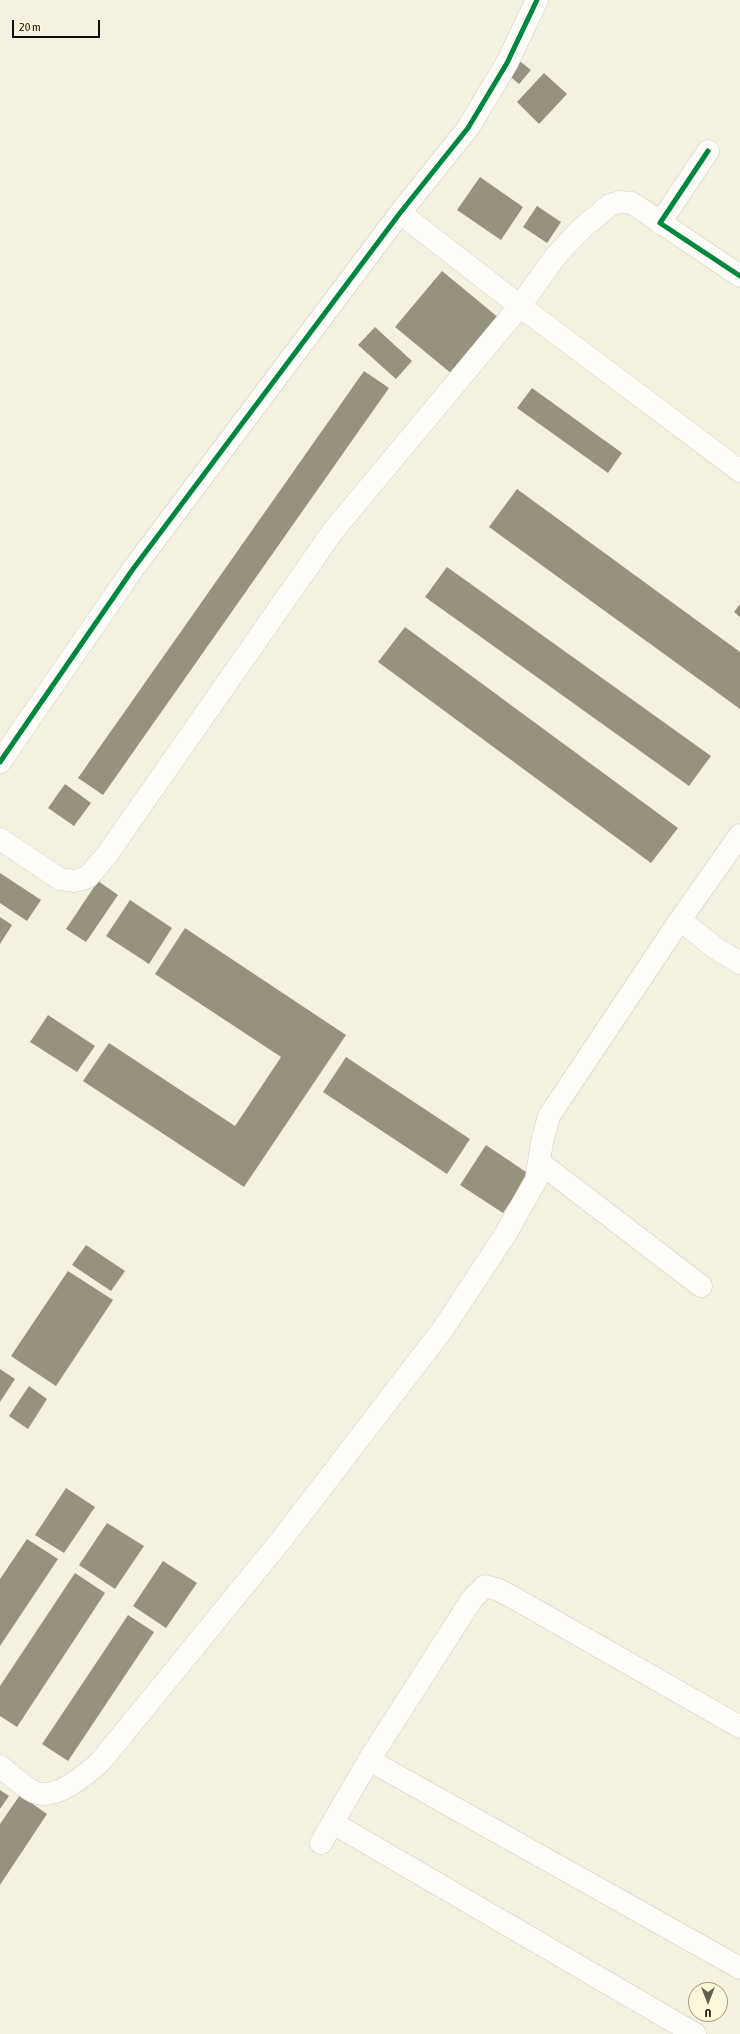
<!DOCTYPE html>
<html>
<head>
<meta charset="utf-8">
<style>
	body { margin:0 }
	#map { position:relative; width:740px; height:2034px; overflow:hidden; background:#f5f1e0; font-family:"Asap Condensed",sans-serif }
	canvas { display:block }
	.north { position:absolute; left:688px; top:1982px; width:40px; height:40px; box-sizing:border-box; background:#fdf6d8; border:1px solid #9f9a84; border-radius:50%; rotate:180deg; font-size:11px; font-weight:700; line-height:16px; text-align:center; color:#110f05 }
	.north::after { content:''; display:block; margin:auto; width:14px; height:18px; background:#615e52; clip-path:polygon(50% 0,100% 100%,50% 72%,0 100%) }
	.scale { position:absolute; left:12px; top:20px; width:88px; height:18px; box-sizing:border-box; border:2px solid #110f05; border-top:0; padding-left:5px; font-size:12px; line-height:14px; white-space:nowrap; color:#110f05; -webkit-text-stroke:3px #fdf6d8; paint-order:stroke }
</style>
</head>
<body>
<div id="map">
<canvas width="740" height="2034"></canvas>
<div class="north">U</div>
<div class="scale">20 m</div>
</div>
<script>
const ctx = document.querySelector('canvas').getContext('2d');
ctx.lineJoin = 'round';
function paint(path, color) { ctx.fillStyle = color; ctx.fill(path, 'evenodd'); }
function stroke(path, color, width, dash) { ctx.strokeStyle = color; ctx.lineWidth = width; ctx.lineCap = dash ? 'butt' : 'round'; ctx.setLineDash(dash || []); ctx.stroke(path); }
paint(new Path2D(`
	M 517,59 L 531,70 L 519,84 L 506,73 Z
	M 544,73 L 567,94 L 539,124 L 517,102 Z
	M 480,177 L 523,207 L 501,240 L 457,210 Z
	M 537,206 L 561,222 L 547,243 L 523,227 Z
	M 442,271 L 499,318 L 452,374 L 395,327 Z
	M 375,327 L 412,361 L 396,379 L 358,345 Z
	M 364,371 L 389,388 L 103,795 L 78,778 Z
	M 532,388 L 622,453 L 608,473 L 517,408 Z
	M 517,489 L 740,652 L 740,709 L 489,527 Z
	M 447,567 L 711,756 L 689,786 L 425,597 Z
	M 740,604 L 740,617 L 734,612 Z
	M 405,627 L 678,828 L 651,863 L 378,662 Z
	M 65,784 L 91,803 L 74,826 L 48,808 Z
	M 0,873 L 41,900 L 27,921 L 0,903 Z
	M 98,881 L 118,895 L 86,942 L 66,929 Z
	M 130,900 L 172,928 L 149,964 L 106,936 Z
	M 0,917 L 12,925 L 0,944 Z
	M 185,928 L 346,1035 L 244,1187 L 83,1081 L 109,1043 L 235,1126 L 281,1057 L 155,974 Z
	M 48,1015 L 95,1046 L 77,1072 L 30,1042 Z
	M 346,1057 L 470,1139 L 447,1174 L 323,1092 Z
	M 486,1145 L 529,1174 L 503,1213 L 460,1185 Z
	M 86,1245 L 125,1271 L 111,1291 L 72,1265 Z
	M 68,1271 L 113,1300 L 56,1386 L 11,1356 Z
	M 0,1369 L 15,1379 L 0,1402 Z
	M 29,1386 L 47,1399 L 28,1429 L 9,1416 Z
	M 66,1488 L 95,1507 L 64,1553 L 35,1535 Z
	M 107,1523 L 144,1546 L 115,1589 L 79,1565 Z
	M 27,1539 L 58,1559 L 0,1646 L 0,1579 Z
	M 163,1561 L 197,1583 L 166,1628 L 133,1606 Z
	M 75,1573 L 105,1593 L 17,1727 L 0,1716 L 0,1686 Z
	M 128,1615 L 154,1632 L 68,1761 L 42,1744 Z
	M 0,1790 L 9,1796 L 0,1809 Z
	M 20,1795 L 47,1814 L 0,1885 L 0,1824 Z`), '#979280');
const minor = new Path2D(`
	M 400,213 L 520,306 L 740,471
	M 660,223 L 708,151
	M 0,762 L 133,569 L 400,213 L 468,128 L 507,63 L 537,0
	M 0,839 L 60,879 L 75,881 L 88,877 L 106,856 L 333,531 L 520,306 L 555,257 L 581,229 L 610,205 L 620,202 L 632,203 L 740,276
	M 680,920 L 717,949 L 740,963
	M 539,1162 L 701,1286
	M 369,1760 L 740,1968
	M 0,1766 C 11,1775 22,1786 34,1792 C 55,1802 87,1774 101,1761 L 282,1539 L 443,1329 L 505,1235 L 536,1180 L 542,1142 L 549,1116 L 680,920 L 740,835
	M 333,1823 L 695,2034
	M 321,1843 L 369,1760 L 472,1599 L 485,1586 L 499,1590 L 514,1598 L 740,1727`);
stroke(minor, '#d0cec0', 23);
stroke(minor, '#fefdfa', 22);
stroke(new Path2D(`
	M 708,151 L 660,223 L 740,276
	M 0,762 L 133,569 L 400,213 L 468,128 L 507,63 L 537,0`), '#00873e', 5);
</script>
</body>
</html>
